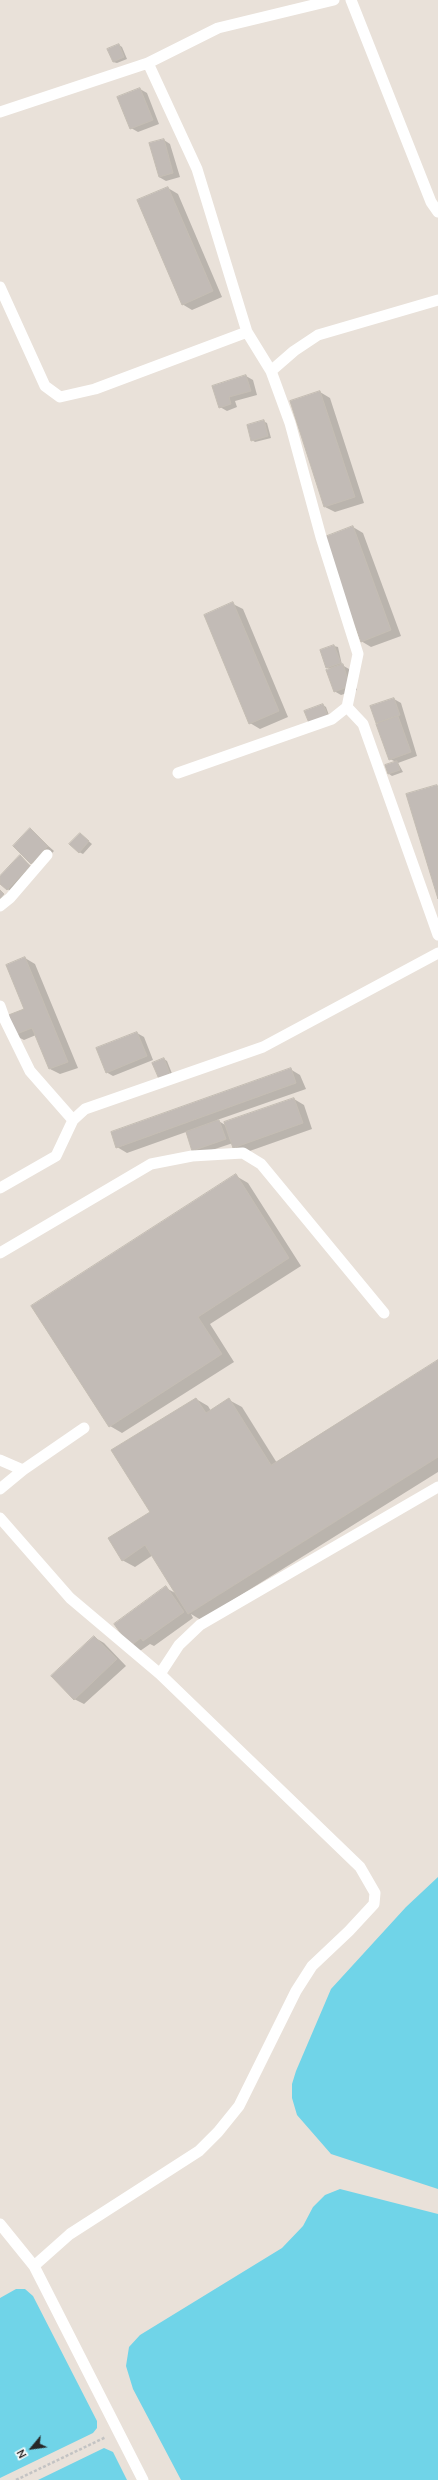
<!DOCTYPE html>
<html>
<head>
<meta charset="utf-8">
<style>
	body { margin:0 }
	#map { position:relative; width:438px; height:2480px; overflow:hidden; background:#e9e1d9; font-family:Manrope,sans-serif }
	canvas { display:block }
	.north { position:absolute; left:12px; top:2428px; width:40px; height:40px; -webkit-text-stroke:3px #fff; paint-order:stroke; rotate:241deg; font-size:11px; font-weight:700; line-height:16px; text-align:center; color:#272727 }
	.north::after { content:''; display:block; margin:auto; width:14px; height:18px; background:#272727; clip-path:polygon(50% 0,100% 100%,50% 72%,0 100%) }
</style>
</head>
<body>
<div id="map">
<canvas width="438" height="2480"></canvas>
<div class="north">N</div>
</div>
<script>
const ctx = document.querySelector('canvas').getContext('2d');
ctx.lineJoin = 'round';
function paint(path, color) { ctx.fillStyle = color; ctx.fill(path, 'evenodd'); }
function stroke(path, color, width, dash) { ctx.strokeStyle = color; ctx.lineWidth = width; ctx.lineCap = dash ? 'butt' : 'round'; ctx.setLineDash(dash || []); ctx.stroke(path); }
paint(new Path2D(`
	M 438,1877 L 438,2189 L 331,2154 L 297,2115 L 292,2098 L 292,2084 L 296,2071 L 331,1989 L 406,1907 Z
	M 340,2189 L 438,2214 L 438,2480 L 181,2480 L 133,2389 L 126,2366 L 129,2347 L 140,2335 L 282,2248 L 303,2226 L 313,2207 L 325,2195 Z
	M 16,2289 L 25,2289 L 33,2296 L 97,2421 L 97,2428 L 93,2433 L 0,2478 L 0,2298 Z
	M 104,2448 L 113,2452 L 127,2480 L 38,2480 Z`), '#70d4e8');
paint(new Path2D(`
	M 119,45 L 122,47 L 127,59 L 117,63 L 113,62 Z
	M 140,89 L 147,93 L 159,124 L 138,132 L 131,128 Z
	M 164,140 L 170,144 L 180,177 L 166,181 L 159,177 Z
	M 168,188 L 178,194 L 222,297 L 192,310 L 182,304 Z
	M 246,376 L 253,380 L 257,395 L 235,401 L 237,407 L 227,411 L 220,407 Z
	M 320,392 L 330,398 L 364,503 L 335,512 L 325,507 Z
	M 263,421 L 267,423 L 271,438 L 255,442 L 252,440 Z
	M 353,527 L 363,533 L 401,636 L 371,647 L 361,641 Z
	M 233,604 L 243,609 L 288,717 L 260,729 L 250,723 Z
	M 334,646 L 338,647 L 342,665 L 349,669 L 357,690 L 341,695 L 334,691 L 331,669 L 327,667 L 321,650 Z
	M 394,699 L 401,703 L 417,756 L 398,763 L 403,772 L 392,776 L 389,774 L 386,766 L 396,762 L 390,759 L 372,707 Z
	M 323,705 L 326,707 L 330,718 L 313,724 Z
	M 30,830 L 54,851 L 38,867 L 30,862 Z
	M 80,834 L 92,844 L 83,854 L 79,852 Z
	M 20,857 L 36,870 L 14,894 L 0,883 L 0,877 Z
	M 25,958 L 35,964 L 78,1068 L 60,1074 L 50,1069 L 36,1035 L 24,1040 L 14,1035 L 25,1009 Z
	M 137,1033 L 144,1037 L 153,1060 L 113,1076 L 106,1072 Z
	M 164,1059 L 167,1061 L 173,1076 L 154,1063 Z
	M 290,1069 L 300,1075 L 306,1089 L 217,1120 L 227,1126 L 294,1099 L 304,1105 L 312,1129 L 244,1153 L 234,1147 L 233,1143 L 200,1154 L 193,1150 L 186,1132 L 127,1153 L 117,1147 Z
	M 236,1176 L 248,1183 L 301,1266 L 210,1324 L 234,1362 L 122,1433 L 110,1426 Z
	M 438,1362 L 438,1472 L 201,1620 L 191,1614 L 193,1618 L 154,1646 L 150,1644 L 140,1651 L 130,1645 L 166,1588 L 177,1594 L 153,1555 L 135,1567 L 122,1560 L 151,1512 L 196,1399 L 208,1406 L 211,1411 L 229,1400 L 242,1407 L 277,1463 Z
	M 94,1637 L 104,1643 L 126,1666 L 84,1704 L 74,1699 Z`), '#0003');
const building = new Path2D(`
	M 119,44 L 124,57 L 113,62 L 107,49 Z
	M 140,88 L 153,120 L 130,129 L 117,97 Z
	M 164,139 L 173,173 L 159,177 L 149,143 Z
	M 168,187 L 213,291 L 182,305 L 137,200 Z
	M 246,375 L 251,391 L 229,397 L 231,404 L 219,408 L 212,386 Z
	M 320,391 L 355,497 L 324,507 L 290,401 Z
	M 264,420 L 268,436 L 251,441 L 247,425 Z
	M 353,526 L 391,630 L 361,642 L 322,538 Z
	M 233,602 L 279,711 L 249,724 L 204,615 Z
	M 334,645 L 341,663 L 326,668 L 320,650 Z
	M 343,664 L 350,686 L 334,692 L 326,670 Z
	M 394,698 L 400,715 L 376,723 L 370,706 Z
	M 323,704 L 328,716 L 309,723 L 304,711 Z
	M 398,716 L 411,752 L 389,760 L 376,724 Z
	M 397,761 L 400,770 L 388,774 L 385,765 Z
	M 437,785 L 438,788 L 438,899 L 406,794 Z
	M 30,828 L 48,846 L 31,864 L 13,846 Z
	M 80,833 L 89,841 L 79,853 L 69,844 Z
	M 20,855 L 30,866 L 7,890 L 0,884 L 0,876 Z
	M 0,890 L 4,894 L 0,899 Z
	M 25,957 L 68,1062 L 49,1069 L 32,1028 L 14,1035 L 6,1016 L 24,1009 L 6,965 Z
	M 137,1032 L 147,1056 L 106,1073 L 96,1048 Z
	M 164,1058 L 170,1074 L 159,1079 L 152,1063 Z
	M 291,1068 L 296,1083 L 116,1148 L 111,1132 Z
	M 294,1098 L 303,1123 L 233,1148 L 224,1122 Z
	M 219,1120 L 226,1139 L 192,1151 L 186,1132 Z
	M 236,1174 L 289,1258 L 198,1317 L 222,1354 L 109,1427 L 31,1306 Z
	M 438,1360 L 438,1457 L 188,1614 L 145,1545 L 122,1561 L 108,1538 L 150,1512 L 111,1450 L 196,1398 L 206,1413 L 229,1398 L 271,1465 Z
	M 166,1586 L 184,1612 L 143,1641 L 141,1638 L 130,1646 L 114,1624 Z
	M 94,1636 L 117,1659 L 74,1700 L 51,1676 Z`);
paint(building, '#c2bbb6');
stroke(building, '#c4bdb3', 1);
stroke(new Path2D(`
	M 16,2480 L 106,2437`), '#c3c3c3', 2.5, [3, 2]);
stroke(new Path2D(`
	M 351,0 L 431,202 L 438,212
	M 148,63 L 197,169 L 247,332 L 271,371 L 290,423 L 321,537 L 358,654 L 347,707
	M 0,112 L 148,63 L 218,28 L 334,0
	M 0,287 L 45,386 L 60,397 L 95,389 L 247,332
	M 271,371 L 294,351 L 318,335 L 438,300
	M 178,773 L 332,719 L 347,707 L 363,724 L 438,935
	M 0,906 L 10,898 L 47,855
	M 0,1006 L 5,1020 L 30,1071 L 73,1120
	M 0,1188 L 56,1156 L 73,1120 L 85,1109 L 263,1047 L 438,953
	M 0,1253 L 151,1164 L 192,1156 L 243,1153 L 261,1164 L 384,1313
	M 0,1460 L 23,1470 L 84,1428
	M 0,1489 L 23,1470
	M 0,1518 L 70,1598 L 160,1674 L 360,1867 L 375,1893 L 374,1904 L 349,1931 L 312,1966 L 296,1991 L 239,2106 L 218,2132 L 199,2151 L 70,2234 L 34,2266 L 0,2224
	M 160,1674 L 179,1645 L 200,1625 L 438,1487
	M 34,2266 L 143,2480`), '#fff', 11);
</script>
</body>
</html>
